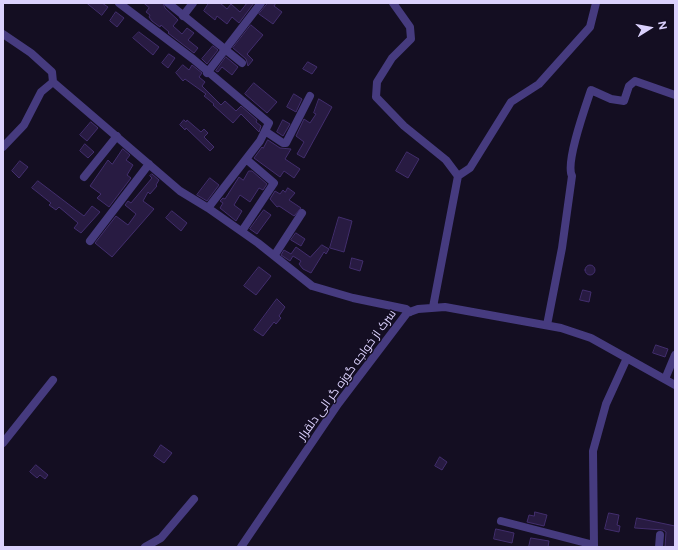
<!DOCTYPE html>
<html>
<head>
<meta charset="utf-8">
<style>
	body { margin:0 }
	#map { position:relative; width:678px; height:550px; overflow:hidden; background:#140e22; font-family:Figtree,sans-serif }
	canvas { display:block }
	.frame { position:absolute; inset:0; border:4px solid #dbd1fd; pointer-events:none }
	.north { position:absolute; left:630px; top:8px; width:40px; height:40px; -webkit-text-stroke:3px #140e22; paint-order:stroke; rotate:79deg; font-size:11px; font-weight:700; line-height:16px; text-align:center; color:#dbd1fd }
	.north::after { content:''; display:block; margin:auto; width:14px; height:18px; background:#dbd1fd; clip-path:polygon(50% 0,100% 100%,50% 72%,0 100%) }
</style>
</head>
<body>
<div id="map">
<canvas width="678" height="550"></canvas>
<div class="frame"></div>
<div class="north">N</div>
</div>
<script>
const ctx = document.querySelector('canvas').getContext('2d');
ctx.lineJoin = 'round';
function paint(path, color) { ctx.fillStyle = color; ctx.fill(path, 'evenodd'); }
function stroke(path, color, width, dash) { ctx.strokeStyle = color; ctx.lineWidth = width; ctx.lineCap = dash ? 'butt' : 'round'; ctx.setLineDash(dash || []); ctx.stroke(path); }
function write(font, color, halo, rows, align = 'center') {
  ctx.font = font + ' Figtree,Cairo,sans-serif'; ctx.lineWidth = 3; ctx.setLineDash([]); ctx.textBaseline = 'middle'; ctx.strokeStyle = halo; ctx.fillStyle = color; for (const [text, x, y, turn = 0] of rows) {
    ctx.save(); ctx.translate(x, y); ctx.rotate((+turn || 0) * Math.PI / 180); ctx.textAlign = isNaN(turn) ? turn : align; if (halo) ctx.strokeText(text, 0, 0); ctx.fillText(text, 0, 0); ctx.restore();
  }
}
const building = new Path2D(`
	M 87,3 L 102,3 L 108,7 L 102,15 Z
	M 144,3 L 163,3 L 165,8 L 178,20 L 173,26 L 182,34 L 187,28 L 194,33 L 188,40 L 198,48 L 194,53 L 168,33 L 169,32 L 161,25 L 160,27 L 152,21 L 149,17 L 150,15 L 146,12 L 149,8 Z
	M 209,3 L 220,3 L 227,9 L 231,4 L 240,12 L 247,3 L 254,3 L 239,23 L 232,17 L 227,24 L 217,16 L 215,20 L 204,11 Z
	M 268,3 L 276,3 L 274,6 L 282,12 L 273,24 L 259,14 Z
	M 116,12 L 124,18 L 117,27 L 110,21 Z
	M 251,25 L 263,35 L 247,54 L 253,60 L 248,66 L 246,59 L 233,48 Z
	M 139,32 L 159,47 L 153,55 L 133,38 Z
	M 213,46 L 218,50 L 207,64 L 202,59 Z
	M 169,54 L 175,58 L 168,68 L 162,63 Z
	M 226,57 L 238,67 L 232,75 L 222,67 L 218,72 L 216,71 Z
	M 308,62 L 317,67 L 312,74 L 303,69 Z
	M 183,65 L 189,70 L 192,65 L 202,73 L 199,77 L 205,82 L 202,86 L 221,105 L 225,101 L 236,111 L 241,106 L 257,120 L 256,122 L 261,126 L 259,132 L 241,114 L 233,123 L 213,105 L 214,104 L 204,96 L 206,94 L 185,79 L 183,81 L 176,73 Z
	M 254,83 L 277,102 L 267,113 L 245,94 Z
	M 294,94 L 302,99 L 296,112 L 287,107 Z
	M 319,99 L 332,107 L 304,158 L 297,154 L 304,142 L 296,136 L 304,119 L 310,123 L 316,114 L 314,113 Z
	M 184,120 L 186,122 L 187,120 L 201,132 L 204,129 L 208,133 L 204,137 L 214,147 L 210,151 L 186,128 L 185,130 L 180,125 Z
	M 283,120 L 290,124 L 283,136 L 277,132 Z
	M 91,122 L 98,128 L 87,141 L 80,135 Z
	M 268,140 L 280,148 L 291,149 L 285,159 L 300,169 L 294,178 L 284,171 L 280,177 L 254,158 L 262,147 L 263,148 Z
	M 85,144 L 94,152 L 88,158 L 80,151 Z
	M 123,149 L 130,155 L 126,160 L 133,165 L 127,175 L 131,178 L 109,207 L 97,198 L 101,194 L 90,186 L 108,160 L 112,164 Z
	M 407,152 L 419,159 L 408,178 L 396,171 Z
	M 20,161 L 28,167 L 19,178 L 12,171 Z
	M 249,171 L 252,171 L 267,184 L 263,190 L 259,188 L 250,202 L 240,195 L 234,205 L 242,211 L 236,221 L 220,208 L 223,203 L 220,201 L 223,198 L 225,199 L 239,177 L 243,180 Z
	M 152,174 L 159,180 L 156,185 L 157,186 L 150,194 L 148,192 L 143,201 L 154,209 L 112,257 L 95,243 L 116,216 L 128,225 L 136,214 L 125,205 L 128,201 L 131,203 L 152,178 L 150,176 Z
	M 210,178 L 219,185 L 207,201 L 197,195 Z
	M 38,181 L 84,216 L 92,206 L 100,212 L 81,233 L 74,228 L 78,223 L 59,207 L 56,210 L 49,205 L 51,203 L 32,188 Z
	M 288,188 L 295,193 L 289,200 L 301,208 L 294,216 L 279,206 L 277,207 L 270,199 L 275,191 L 280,194 L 283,190 L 285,192 Z
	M 264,210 L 271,215 L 257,234 L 250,229 Z
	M 172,211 L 187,223 L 181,231 L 166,218 Z
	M 339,217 L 352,221 L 344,252 L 330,248 Z
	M 296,233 L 305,239 L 301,246 L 291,240 Z
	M 322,245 L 329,249 L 326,254 L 324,252 L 311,273 L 303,269 L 299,264 L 301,261 L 293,256 L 290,261 L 281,255 L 284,250 L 291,254 L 296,247 L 310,257 Z
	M 352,258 L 363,261 L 360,271 L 350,268 Z
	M585 270a5 5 0 1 1 10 0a5 5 0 1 1-10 0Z
	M 259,267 L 271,276 L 256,295 L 244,286 Z
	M 583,290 L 591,292 L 589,302 L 580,300 Z
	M 277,299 L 285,307 L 279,316 L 281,318 L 276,324 L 274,322 L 263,336 L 254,330 Z
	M 656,345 L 668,349 L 665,357 L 653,353 Z
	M 161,445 L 172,453 L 164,463 L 154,456 Z
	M 440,457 L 447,462 L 442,470 L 435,466 Z
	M 36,465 L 48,475 L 45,479 L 40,475 L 37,478 L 30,472 Z
	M 535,512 L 547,515 L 544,526 L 527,522 L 529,515 L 534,516 Z
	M 609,513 L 619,515 L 617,525 L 620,526 L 619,532 L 605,529 Z
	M 637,518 L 675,526 L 675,547 L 665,547 L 666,532 L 663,530 L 635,528 Z
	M 496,529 L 514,533 L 512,543 L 494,539 Z
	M 531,538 L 549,541 L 548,547 L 529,547 Z`);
paint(building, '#281b42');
stroke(building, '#422e6d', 1);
stroke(new Path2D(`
	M 119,3 L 193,59 L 269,123 L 260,141 L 208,208 L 258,243 L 312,286 L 353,298 L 406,309 L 410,312
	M 168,3 L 242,63
	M 393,3 L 410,27 L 411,39 L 392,58 L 377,82 L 376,97 L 404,126 L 446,160 L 458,176
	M 183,16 L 193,3
	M 3,34 L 31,53 L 52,72 L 53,82
	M 207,73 L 261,3
	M 265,131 L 283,143 L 286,143 L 310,96
	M 3,147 L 24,125 L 41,92 L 53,82 L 180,191 L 208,208
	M 84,177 L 117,136
	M 242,231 L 274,183 L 246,159
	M 90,241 L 149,164
	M 274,256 L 302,213
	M 433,307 L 458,176 L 470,168 L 511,102 L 539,84 L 590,27 L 596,3
	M 547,325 L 562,248 L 572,176 C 565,163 586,105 591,90 L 611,99 L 624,101 L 629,86 L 635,81 L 675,95
	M 665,379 L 675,355
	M 3,443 L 53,380
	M 501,521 L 594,545
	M 145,547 L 161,538 L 194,499
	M 241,547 L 338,404 L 407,313 L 418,309 L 445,307 L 561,328 L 591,338 L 675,385
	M 594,547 L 593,451 L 606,404 L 627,358
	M 659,547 L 660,535`), '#463b7f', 8);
write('12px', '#dbd1fd', '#140e22', [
	["سرک از خواجه گوزه گر الی دلقرار",347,375,-54]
]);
</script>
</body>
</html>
